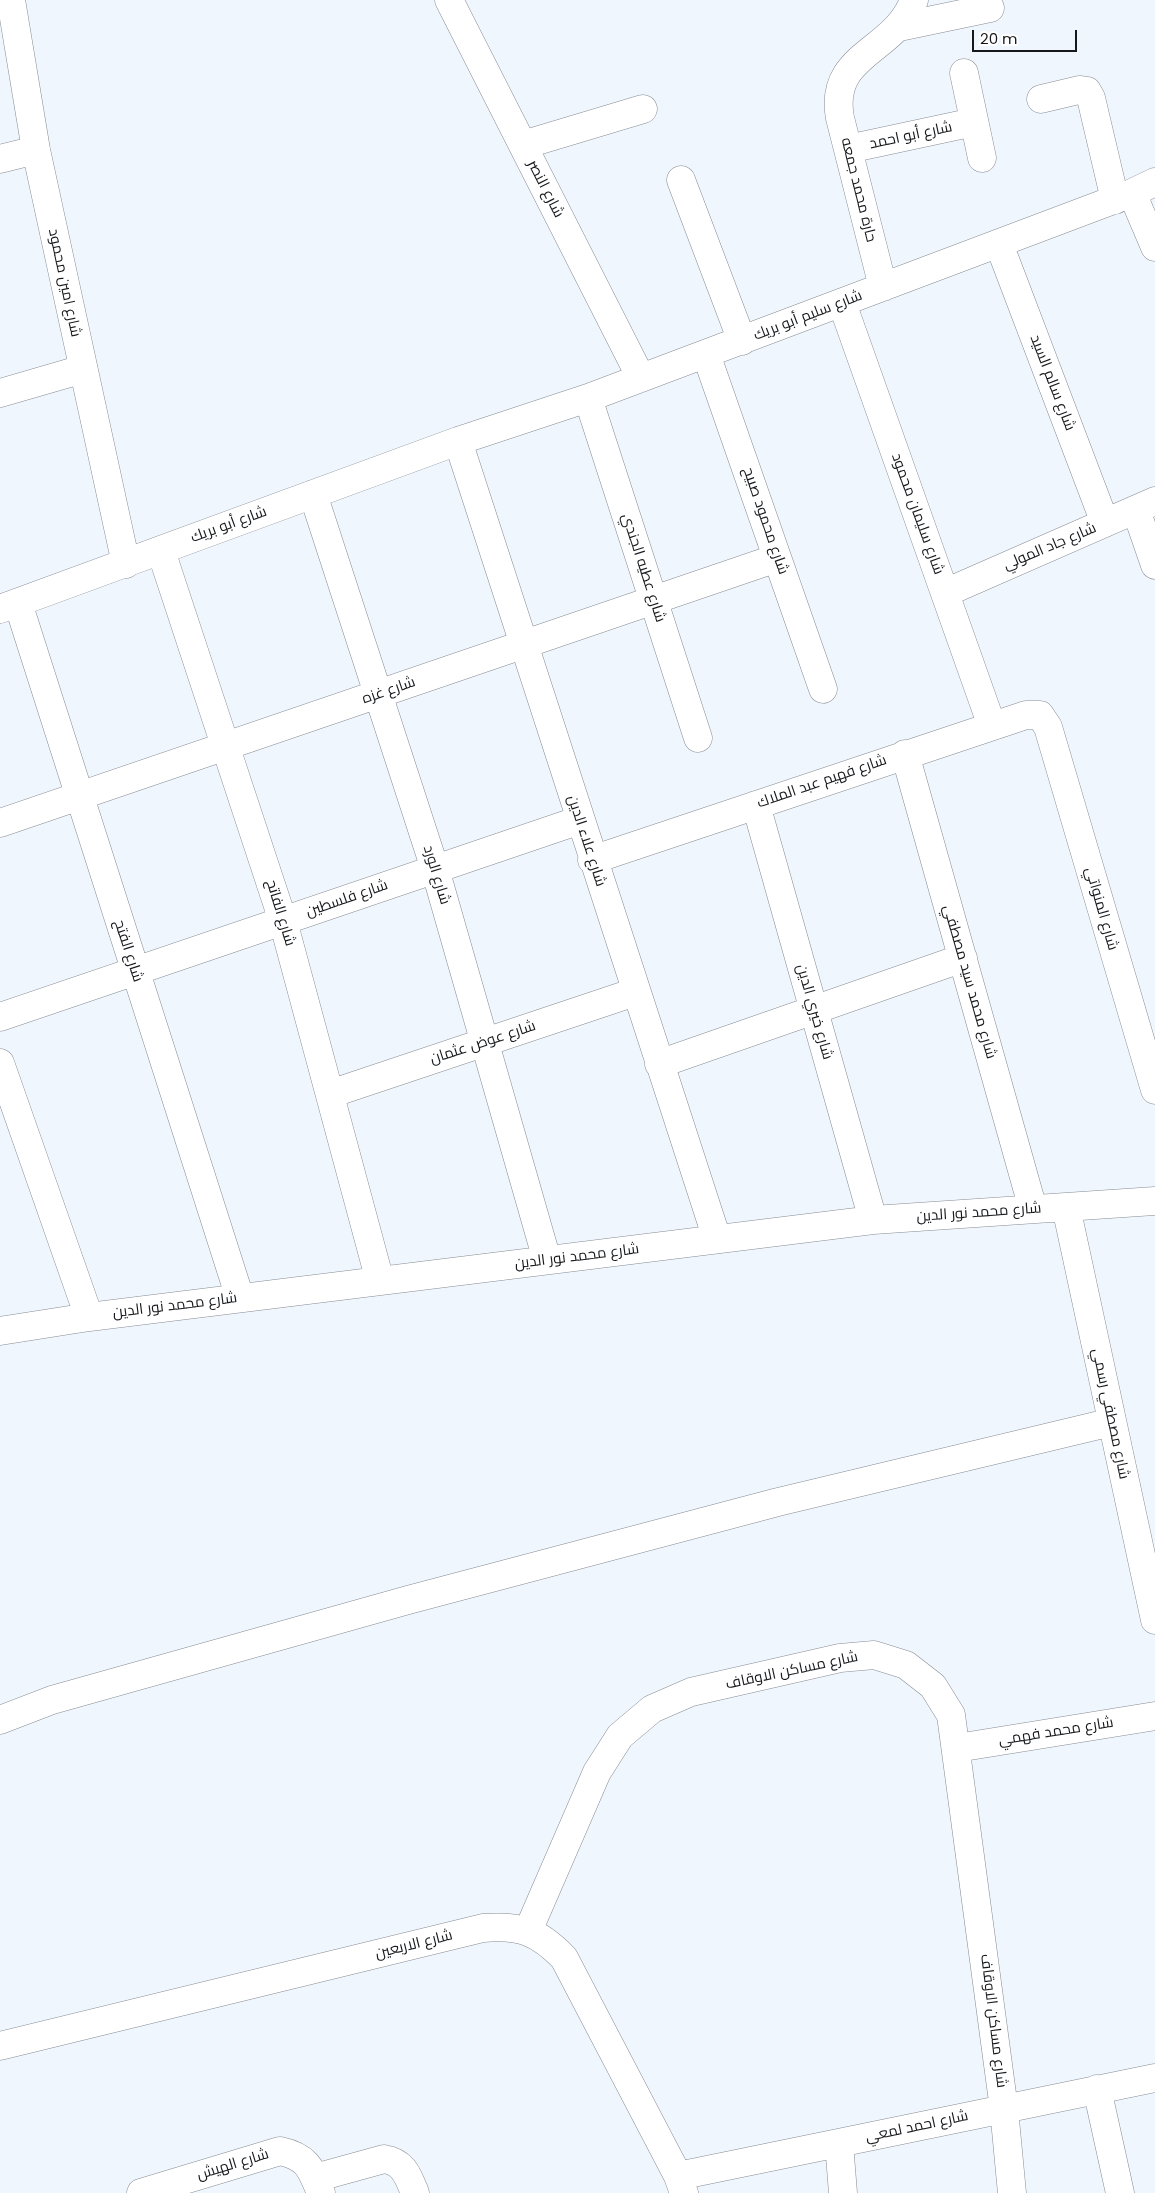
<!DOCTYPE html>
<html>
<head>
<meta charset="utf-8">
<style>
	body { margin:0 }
	#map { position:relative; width:1155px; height:2193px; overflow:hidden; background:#f0f6fe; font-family:Poppins,sans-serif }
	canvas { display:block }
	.scale { position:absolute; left:972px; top:30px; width:105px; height:22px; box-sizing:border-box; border:2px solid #16181b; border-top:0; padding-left:6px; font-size:15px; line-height:18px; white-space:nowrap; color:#16181b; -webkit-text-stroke:4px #fff; paint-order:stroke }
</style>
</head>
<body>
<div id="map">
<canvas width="1155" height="2193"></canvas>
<div class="scale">20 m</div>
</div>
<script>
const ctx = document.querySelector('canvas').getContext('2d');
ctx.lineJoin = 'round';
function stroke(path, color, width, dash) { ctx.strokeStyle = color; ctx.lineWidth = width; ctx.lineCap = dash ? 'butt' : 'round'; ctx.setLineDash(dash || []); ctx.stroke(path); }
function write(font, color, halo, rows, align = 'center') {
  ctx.font = font + ' Poppins,Cairo,sans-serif'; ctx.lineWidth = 4; ctx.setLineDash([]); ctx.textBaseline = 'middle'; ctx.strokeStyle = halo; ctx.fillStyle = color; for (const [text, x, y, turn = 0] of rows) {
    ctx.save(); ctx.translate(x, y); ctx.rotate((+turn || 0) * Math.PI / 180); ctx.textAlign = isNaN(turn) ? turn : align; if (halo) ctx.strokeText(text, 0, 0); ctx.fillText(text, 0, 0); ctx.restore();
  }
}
const street = new Path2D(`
	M 11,0 L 36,150 L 126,564
	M 449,0 L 641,378
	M 899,27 L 990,8
	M 964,73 L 982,158
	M 1041,99 L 1079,90 L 1087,91 L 1091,98 L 1115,200
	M 523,145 L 643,109
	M 848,149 L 974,122
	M 0,159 L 36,150
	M 681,180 L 742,341
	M 1132,193 L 1155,247
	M 999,244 L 1105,523
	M 883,287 L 840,118 C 828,53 895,53 914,0
	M 842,303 L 992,726
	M 706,354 L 823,689
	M 0,393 L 83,369
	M 588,398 L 698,738
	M 458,441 L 717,1239
	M 313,494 L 435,869 L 547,1260
	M 1136,510 L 1155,565
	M 161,551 L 283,921 L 380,1281
	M 945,593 L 1155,501
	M 18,603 L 240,1298
	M 0,609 L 458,441 L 588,398 L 1132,193 L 1155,182
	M 905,754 L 1033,1209
	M 756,805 L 873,1220
	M 0,823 L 777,558
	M 592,860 L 1026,715 L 1040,715 L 1048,727 L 1155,1090
	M 0,1017 L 580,820
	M 0,1063 L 89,1317
	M 659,1064 L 963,958
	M 330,1094 L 635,992
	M 1066,1207 L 1155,1620
	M 0,1331 L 89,1317 L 873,1220 L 1155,1201
	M 0,1720 L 52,1700 L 408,1600 L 778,1502 L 1112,1422
	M 957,1748 L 1155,1716
	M 528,1931 L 597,1772 L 620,1736 L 652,1709 L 691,1692 L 840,1658 L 874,1655 L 906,1665 L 933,1686 L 951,1715 L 1004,2109 L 1012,2193
	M 0,2046 L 483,1928 C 520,1925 538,1931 564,1958 L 678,2176 L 684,2193
	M 1097,2089 L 1120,2193
	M 839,2143 L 843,2193
	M 678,2176 L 1155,2078
	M 315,2178 L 384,2159 C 404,2162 408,2176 415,2193
	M 141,2193 L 280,2151 C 308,2157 311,2169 321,2193`);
stroke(street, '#878c93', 29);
stroke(street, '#fff', 28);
write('15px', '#16181b', '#fff', [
	["شارع أبو احمد",911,136,-12],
	["شارع النصر",545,189,63],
	["حارة محمد جمعه",858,190,76],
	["شارع امين محمود",64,283,78],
	["شارع سليم أبو بريك",808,316,-21],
	["شارع سالم السيد",1052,383,69],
	["شارع سليمان محمود",917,514,70],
	["شارع محمود صبيح",765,521,71],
	["شارع أبو بريك",229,525,-20],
	["شارع جاد المولي",1050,547,-23],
	["شارع عطيه الجندي",643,568,72],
	["شارع غزه",389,691,-19],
	["شارع فهيم عبد الملاك",822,782,-19],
	["شارع علاء الدين",586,841,72],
	["شارع الورد",436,875,73],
	["شارع فلسطين",347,899,-19],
	["شارع المنواتي",1101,909,74],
	["شارع الفاتح",280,913,73],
	["شارع الفتح",128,951,72],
	["شارع محمد سيد مصطفي",969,982,74],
	["شارع خيري الدين",814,1012,74],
	["شارع عوض عثمان",483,1043,-18],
	["شارع محمد نور الدين",979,1213,-4],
	["شارع محمد نور الدين",577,1257,-7],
	["شارع محمد نور الدين",175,1306,-7],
	["شارع مصطفي رسمي",1110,1414,78],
	["شارع مساكن الاوقاف",792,1671,-12],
	["شارع محمد فهمي",1056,1732,-9],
	["شارع الاربعين",414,1945,-14],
	["شارع مساكن الاوقاف",993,2021,83],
	["شارع احمد لمعي",917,2127,-12],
	["شارع الهيش",233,2165,-17]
]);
</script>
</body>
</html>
